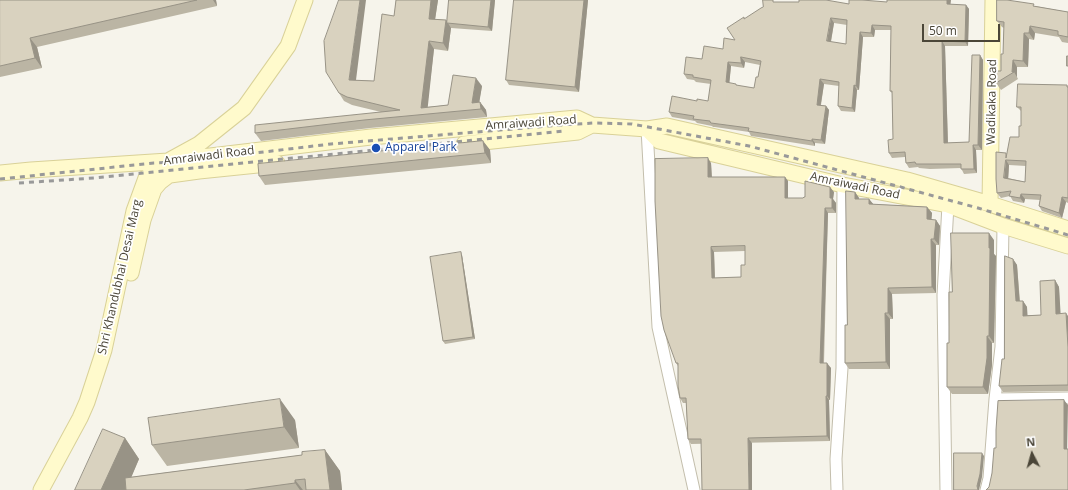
<!DOCTYPE html>
<html>
<head>
<meta charset="utf-8">
<style>
	body { margin:0 }
	#map { position:relative; width:1068px; height:490px; overflow:hidden; background:#f6f4eb; font-family:"Open Sans",sans-serif }
	canvas { display:block }
	.north { position:absolute; left:1012px; top:434px; width:40px; height:40px; -webkit-text-stroke:3px #fff; paint-order:stroke; rotate:354deg; font-size:11px; font-weight:700; line-height:16px; text-align:center; color:#4b4638 }
	.north::after { content:''; display:block; margin:auto; width:14px; height:18px; background:#4b4638; clip-path:polygon(50% 0,100% 100%,50% 72%,0 100%) }
	.scale { position:absolute; left:922px; top:24px; width:78px; height:18px; box-sizing:border-box; border:2px solid #4b4638; border-top:0; padding-left:5px; font-size:12px; line-height:14px; white-space:nowrap; color:#4b4638; -webkit-text-stroke:3px #fff; paint-order:stroke }
</style>
</head>
<body>
<div id="map">
<canvas width="1068" height="490"></canvas>
<div class="north">N</div>
<div class="scale">50 m</div>
</div>
<script>
const ctx = document.querySelector('canvas').getContext('2d');
ctx.lineJoin = 'round';
function stroke(path, color, width, dash) { ctx.strokeStyle = color; ctx.lineWidth = width; ctx.lineCap = dash ? 'butt' : 'round'; ctx.setLineDash(dash || []); ctx.stroke(path); }
function paint(path, color) { ctx.fillStyle = color; ctx.fill(path, 'evenodd'); }
function write(font, color, halo, rows, align = 'center') {
  ctx.font = font + ' "Open Sans",sans-serif'; ctx.lineWidth = 3.5; ctx.setLineDash([]); ctx.textBaseline = 'middle'; ctx.strokeStyle = halo; ctx.fillStyle = color; for (const [text, x, y, turn = 0] of rows) {
    ctx.save(); ctx.translate(x, y); ctx.rotate((+turn || 0) * Math.PI / 180); ctx.textAlign = isNaN(turn) ? turn : align; if (halo) ctx.strokeText(text, 0, 0); ctx.fillText(text, 0, 0); ctx.restore();
  }
}
const street = new Path2D(`
	M 647,129 L 658,327 L 694,490
	M 995,399 L 1068,398
	M 837,490 L 836,459 L 842,368 L 843,185
	M 946,490 L 943,295 L 948,205
	M 986,490 L 989,478 L 995,399 L 1001,347 L 1003,226`);
const secondary = new Path2D(`
	M 647,129 L 659,141 L 843,185 L 948,205 L 1003,226 L 1068,246
	M 464,144 L 578,132 L 592,125
	M 0,173 L 31,170 L 168,161 L 371,137 L 577,118 L 592,125 L 647,129 L 667,126 L 907,180 L 990,204 L 1068,229
	M 170,175 L 199,171 L 277,163
	M 990,204 L 993,0
	M 131,273 L 143,220 L 154,189 L 160,182 L 190,159
	M 41,490 L 80,418 L 87,402 L 104,350 L 134,211 L 146,178 L 168,161 L 199,144 L 244,108 L 288,46 L 305,0`);
stroke(street, '#c3beac', 13);
stroke(secondary, '#d9d198', 17);
stroke(street, '#fff', 11);
stroke(secondary, '#fffacc', 15);
stroke(new Path2D(`
	M 0,179 L 154,163 L 179,162 L 331,144 L 561,125 L 594,123 L 632,124 L 749,146 L 978,208 L 1068,235
	M 19,183 L 94,178 L 564,131`), '#999', 3, [5, 5]);
paint(new Path2D(`
	M 0,0 L 216,0 L 217,6 L 37,47 L 42,68 L 0,77 Z
	M 395,0 L 438,0 L 435,19 L 446,20 L 447,22 L 449,0 L 495,0 L 492,31 L 451,28 L 448,51 L 434,49 L 427,107 L 448,105 L 482,86 L 479,102 L 480,102 L 486,110 L 487,117 L 370,128 L 261,141 L 255,133 L 381,112 L 352,105 L 344,101 L 339,93 L 356,80 L 374,81 L 394,16 L 396,0 Z
	M 514,0 L 588,0 L 579,92 L 509,85 L 506,80 Z
	M 777,2 L 849,4 L 887,2 L 966,5 L 969,9 L 968,46 L 945,46 L 948,143 L 969,142 L 980,55 L 983,60 L 982,150 L 976,150 L 977,173 L 964,174 L 961,168 L 930,169 L 919,168 L 918,167 L 909,168 L 906,163 L 905,157 L 892,158 L 889,153 L 893,139 L 892,93 L 890,91 L 891,30 L 875,30 L 874,37 L 863,37 L 859,90 L 857,90 L 855,112 L 841,111 L 838,106 L 839,86 L 824,84 L 821,105 L 826,106 L 829,110 L 825,144 L 815,143 L 815,146 L 758,137 L 751,136 L 749,132 L 715,127 L 713,127 L 712,126 L 697,123 L 695,121 L 672,117 L 669,112 L 697,101 L 708,101 L 711,84 L 696,82 L 694,80 L 687,79 L 684,74 L 702,59 L 723,49 L 735,40 L 745,19 L 763,7 ZM 834,23 L 847,25 L 846,44 L 831,42 ZM 745,62 L 760,65 L 758,77 L 754,88 L 737,86 L 729,83 L 731,66 L 744,68 Z
	M 1035,6 L 1068,12 L 1068,43 L 1062,42 L 1059,37 L 1035,33 L 1034,40 L 1029,39 L 1028,67 L 1017,67 L 1017,77 L 1018,79 L 1001,90 L 996,83 L 1001,71 L 1003,54 L 1004,28 L 1002,27 L 997,21 Z
	M 1067,85 L 1068,87 L 1068,203 L 1066,202 L 1062,218 L 1042,211 L 1039,206 L 1040,200 L 1025,199 L 1024,203 L 1013,201 L 1010,196 L 1001,198 L 997,193 L 1007,154 L 1019,137 L 1021,126 L 1021,111 L 1017,107 ZM 1009,165 L 1026,166 L 1025,182 L 1008,178 Z
	M 483,141 L 490,150 L 491,163 L 265,185 L 259,176 Z
	M 711,163 L 712,177 L 785,177 L 788,181 L 788,198 L 803,198 L 834,192 L 833,199 L 836,203 L 836,213 L 828,213 L 824,363 L 831,368 L 830,400 L 829,400 L 830,441 L 691,444 L 688,439 L 686,403 L 683,403 L 680,398 L 678,366 L 676,363 ZM 745,251 L 745,265 L 741,277 L 715,278 L 714,252 Z
	M 855,192 L 859,198 L 859,199 L 869,199 L 873,204 L 927,207 L 932,213 L 931,220 L 936,220 L 940,226 L 939,245 L 936,245 L 936,293 L 892,294 L 893,319 L 890,319 L 890,369 L 849,369 L 845,363 Z
	M 994,240 L 994,254 L 996,256 L 994,343 L 992,343 L 992,365 L 988,394 L 952,394 L 947,387 L 949,343 Z
	M 462,255 L 475,339 L 445,344 L 443,341 Z
	M 1013,259 L 1017,265 L 1020,301 L 1023,301 L 1027,307 L 1027,315 L 1041,315 L 1055,280 L 1059,287 L 1060,314 L 1068,316 L 1068,391 L 1003,392 L 999,386 L 1004,359 Z
	M 295,420 L 299,448 L 167,466 L 152,445 Z
	M 125,438 L 139,459 L 131,477 L 302,455 L 325,450 L 340,471 L 342,490 L 126,490 L 126,488 L 126,490 L 75,490 Z`), '#bbb5a4');
paint(new Path2D(`
	M 213,0 L 216,0 L 217,6 Z
	M 360,0 L 366,0 L 355,88 L 349,80 Z
	M 431,0 L 438,0 L 434,27 L 429,19 Z
	M 491,0 L 495,0 L 492,31 L 488,27 Z
	M 584,0 L 588,0 L 579,92 L 575,87 Z
	M 947,0 L 951,0 L 950,9 L 947,4 Z
	M 966,5 L 969,9 L 968,46 L 965,42 Z
	M 831,18 L 834,23 L 830,46 L 827,41 Z
	M 446,20 L 451,28 L 448,51 L 443,43 Z
	M 872,25 L 875,30 L 874,37 L 871,33 Z
	M 1030,26 L 1035,33 L 1034,40 L 1029,33 Z
	M 860,32 L 863,37 L 859,90 L 856,86 Z
	M 1024,33 L 1029,39 L 1028,67 L 1023,61 Z
	M 30,38 L 37,47 L 42,68 L 35,58 Z
	M 429,41 L 434,49 L 427,114 L 421,108 Z
	M 942,41 L 945,46 L 948,147 L 944,143 Z
	M 980,55 L 983,60 L 982,150 L 978,145 Z
	M 741,57 L 745,62 L 744,68 L 741,63 Z
	M 1013,60 L 1017,67 L 1017,77 L 1014,72 L 1012,72 Z
	M 728,62 L 731,66 L 729,87 L 726,82 Z
	M 476,78 L 482,86 L 478,110 L 472,103 Z
	M 820,79 L 824,84 L 820,109 L 817,105 Z
	M 854,85 L 857,90 L 855,112 L 852,108 Z
	M 480,102 L 486,110 L 487,117 L 481,109 Z
	M 826,106 L 829,110 L 825,144 L 821,140 Z
	M 812,139 L 815,143 L 815,146 L 812,141 Z
	M 483,141 L 490,150 L 491,163 L 485,153 Z
	M 973,145 L 976,150 L 977,173 L 974,169 Z
	M 708,158 L 711,163 L 712,182 L 708,177 Z
	M 1006,160 L 1009,165 L 1008,182 L 1004,178 Z
	M 785,177 L 788,181 L 788,203 L 785,198 Z
	M 830,187 L 834,192 L 833,199 L 836,203 L 836,213 L 832,208 L 830,198 Z
	M 855,192 L 859,198 L 859,205 L 855,199 Z
	M 1021,194 L 1025,199 L 1024,203 L 1020,198 Z
	M 1062,197 L 1066,202 L 1062,218 L 1059,213 Z
	M 869,199 L 874,205 L 869,204 Z
	M 927,207 L 932,213 L 931,226 L 927,219 Z
	M 825,208 L 828,213 L 823,368 L 820,363 Z
	M 936,220 L 940,226 L 939,245 L 934,239 Z
	M 989,233 L 994,240 L 994,254 L 996,256 L 994,343 L 989,336 Z
	M 931,239 L 936,245 L 936,293 L 932,287 Z
	M 711,247 L 714,252 L 715,283 L 712,278 Z
	M 461,252 L 462,255 L 475,339 L 473,337 Z
	M 1013,259 L 1017,265 L 1020,307 L 1016,301 Z
	M 1055,280 L 1059,287 L 1061,320 L 1056,314 Z
	M 888,288 L 892,294 L 893,319 L 888,313 Z
	M 1023,301 L 1027,307 L 1028,322 L 1023,316 Z
	M 885,313 L 890,319 L 890,369 L 886,362 Z
	M 1066,313 L 1068,316 L 1068,347 Z
	M 987,336 L 992,343 L 992,365 L 988,394 L 983,387 Z
	M 827,363 L 831,368 L 830,400 L 827,396 Z
	M 826,396 L 829,400 L 830,441 L 827,436 Z
	M 280,399 L 295,420 L 299,448 L 284,427 Z
	M 1064,400 L 1068,405 L 1067,454 L 1064,449 Z
	M 125,438 L 139,459 L 126,490 L 101,490 Z
	M 748,438 L 752,443 L 752,490 L 749,490 Z
	M 325,450 L 340,471 L 342,490 L 330,490 Z
	M 982,453 L 984,456 L 982,477 L 979,490 L 978,490 L 977,486 Z
	M 295,480 L 303,490 L 300,490 L 295,483 Z`), '#989386');
const building = new Path2D(`
	M 0,0 L 197,0 L 30,38 L 35,58 L 0,66 Z
	M 339,0 L 360,0 L 349,80 L 374,81 L 382,14 L 394,16 L 396,0 L 431,0 L 429,19 L 446,20 L 443,43 L 429,41 L 421,108 L 448,105 L 453,75 L 476,78 L 472,103 L 480,102 L 481,109 L 364,120 L 255,133 L 255,125 L 400,110 L 347,97 L 339,93 L 326,72 L 324,41 Z
	M 449,0 L 491,0 L 488,27 L 447,23 Z
	M 514,0 L 584,0 L 575,87 L 506,80 Z
	M 763,0 L 773,0 L 773,2 L 799,2 L 799,0 L 826,0 L 849,4 L 849,0 L 862,0 L 887,2 L 887,0 L 947,0 L 947,4 L 966,5 L 965,42 L 942,41 L 944,143 L 969,142 L 972,55 L 980,55 L 978,145 L 973,145 L 974,169 L 961,169 L 961,164 L 916,164 L 915,162 L 906,163 L 905,152 L 889,153 L 888,140 L 893,139 L 892,91 L 890,91 L 891,26 L 872,25 L 871,33 L 860,32 L 856,86 L 854,85 L 852,108 L 838,106 L 839,82 L 820,79 L 817,105 L 826,106 L 821,140 L 812,139 L 812,141 L 754,132 L 748,131 L 749,128 L 711,123 L 710,122 L 710,121 L 693,119 L 694,116 L 669,112 L 672,96 L 697,101 L 697,99 L 708,101 L 711,80 L 693,77 L 693,75 L 684,74 L 686,57 L 702,59 L 704,46 L 723,49 L 724,38 L 735,40 L 727,28 L 744,17 L 744,19 L 761,8 L 763,7 ZM 831,18 L 847,20 L 846,44 L 827,41 ZM 741,57 L 761,61 L 758,77 L 756,77 L 754,88 L 736,85 L 736,84 L 726,82 L 728,62 L 741,63 Z
	M 997,0 L 1007,0 L 1034,4 L 1033,6 L 1068,12 L 1068,37 L 1058,35 L 1058,31 L 1030,26 L 1029,33 L 1024,33 L 1023,61 L 1013,60 L 1012,72 L 1014,72 L 996,83 L 996,71 L 1001,71 L 1001,54 L 1003,54 L 1004,22 L 997,21 Z
	M 1067,56 L 1068,56 L 1068,66 L 1067,66 Z
	M 1018,84 L 1067,85 L 1067,87 L 1068,87 L 1068,198 L 1062,197 L 1059,213 L 1039,206 L 1041,195 L 1021,194 L 1020,198 L 1009,196 L 1011,191 L 997,193 L 996,179 L 996,152 L 1006,153 L 1006,158 L 1010,137 L 1019,137 L 1019,126 L 1021,126 L 1021,107 L 1017,107 ZM 1006,160 L 1026,161 L 1025,182 L 1004,178 Z
	M 483,141 L 485,153 L 259,176 L 258,164 Z
	M 708,158 L 708,177 L 785,177 L 785,198 L 803,198 L 804,197 L 805,197 L 805,181 L 830,187 L 830,198 L 832,198 L 832,208 L 825,208 L 820,363 L 827,363 L 827,396 L 826,396 L 827,436 L 748,438 L 749,490 L 702,490 L 701,439 L 688,439 L 686,398 L 680,398 L 678,386 L 678,363 L 676,363 L 664,330 L 661,316 L 655,201 L 655,159 ZM 745,246 L 745,265 L 741,265 L 741,277 L 712,278 L 711,247 Z
	M 846,191 L 855,192 L 855,199 L 869,199 L 869,204 L 927,207 L 927,219 L 936,220 L 934,239 L 931,239 L 932,287 L 888,288 L 888,313 L 885,313 L 886,362 L 845,363 L 845,325 L 847,325 Z
	M 951,233 L 989,233 L 989,248 L 990,248 L 989,336 L 987,336 L 987,358 L 983,387 L 947,387 L 947,343 L 949,343 L 949,292 L 952,292 Z
	M 461,252 L 473,337 L 443,341 L 430,257 Z
	M 1005,256 L 1013,259 L 1016,301 L 1023,301 L 1023,316 L 1041,315 L 1040,281 L 1055,280 L 1056,314 L 1066,313 L 1068,347 L 1068,385 L 999,386 L 1002,359 L 1004,359 Z
	M 280,399 L 284,427 L 152,445 L 148,418 Z
	M 1064,400 L 1064,449 L 1068,449 L 1068,490 L 986,490 L 989,487 L 992,473 L 994,448 L 996,448 L 996,430 L 998,401 Z
	M 103,429 L 125,438 L 101,490 L 75,490 Z
	M 325,450 L 330,490 L 306,490 L 305,479 L 295,480 L 295,483 L 244,490 L 126,490 L 125,478 L 302,455 L 302,452 Z
	M 954,453 L 982,453 L 980,474 L 977,486 L 978,490 L 954,490 Z`);
paint(building, '#d9d2bf');
stroke(building, '#989386', 1);
for (const [x, y, r, color] of [
	[376,148,5,"#1a4fb4"]
]) { const dot = new Path2D(); dot.arc(x, y, r, 0, 2 * Math.PI); ctx.fillStyle = color; ctx.fill(dot); stroke(dot, '#fff', 1.5); }
write('12px', '#4b4638', '#fff', [
	["Wadikaka Road",992,102,-89],
	["Amraiwadi Road",531,123,-4],
	["Amraiwadi Road",209,156,-7],
	["Amraiwadi Road",855,186,12],
	["Shri Khandubhai Desai Marg",120,277,-77]
]);
write('12px', '#164399', '#fff', [
	["Apparel Park",385,148]
], 'left');
</script>
</body>
</html>
